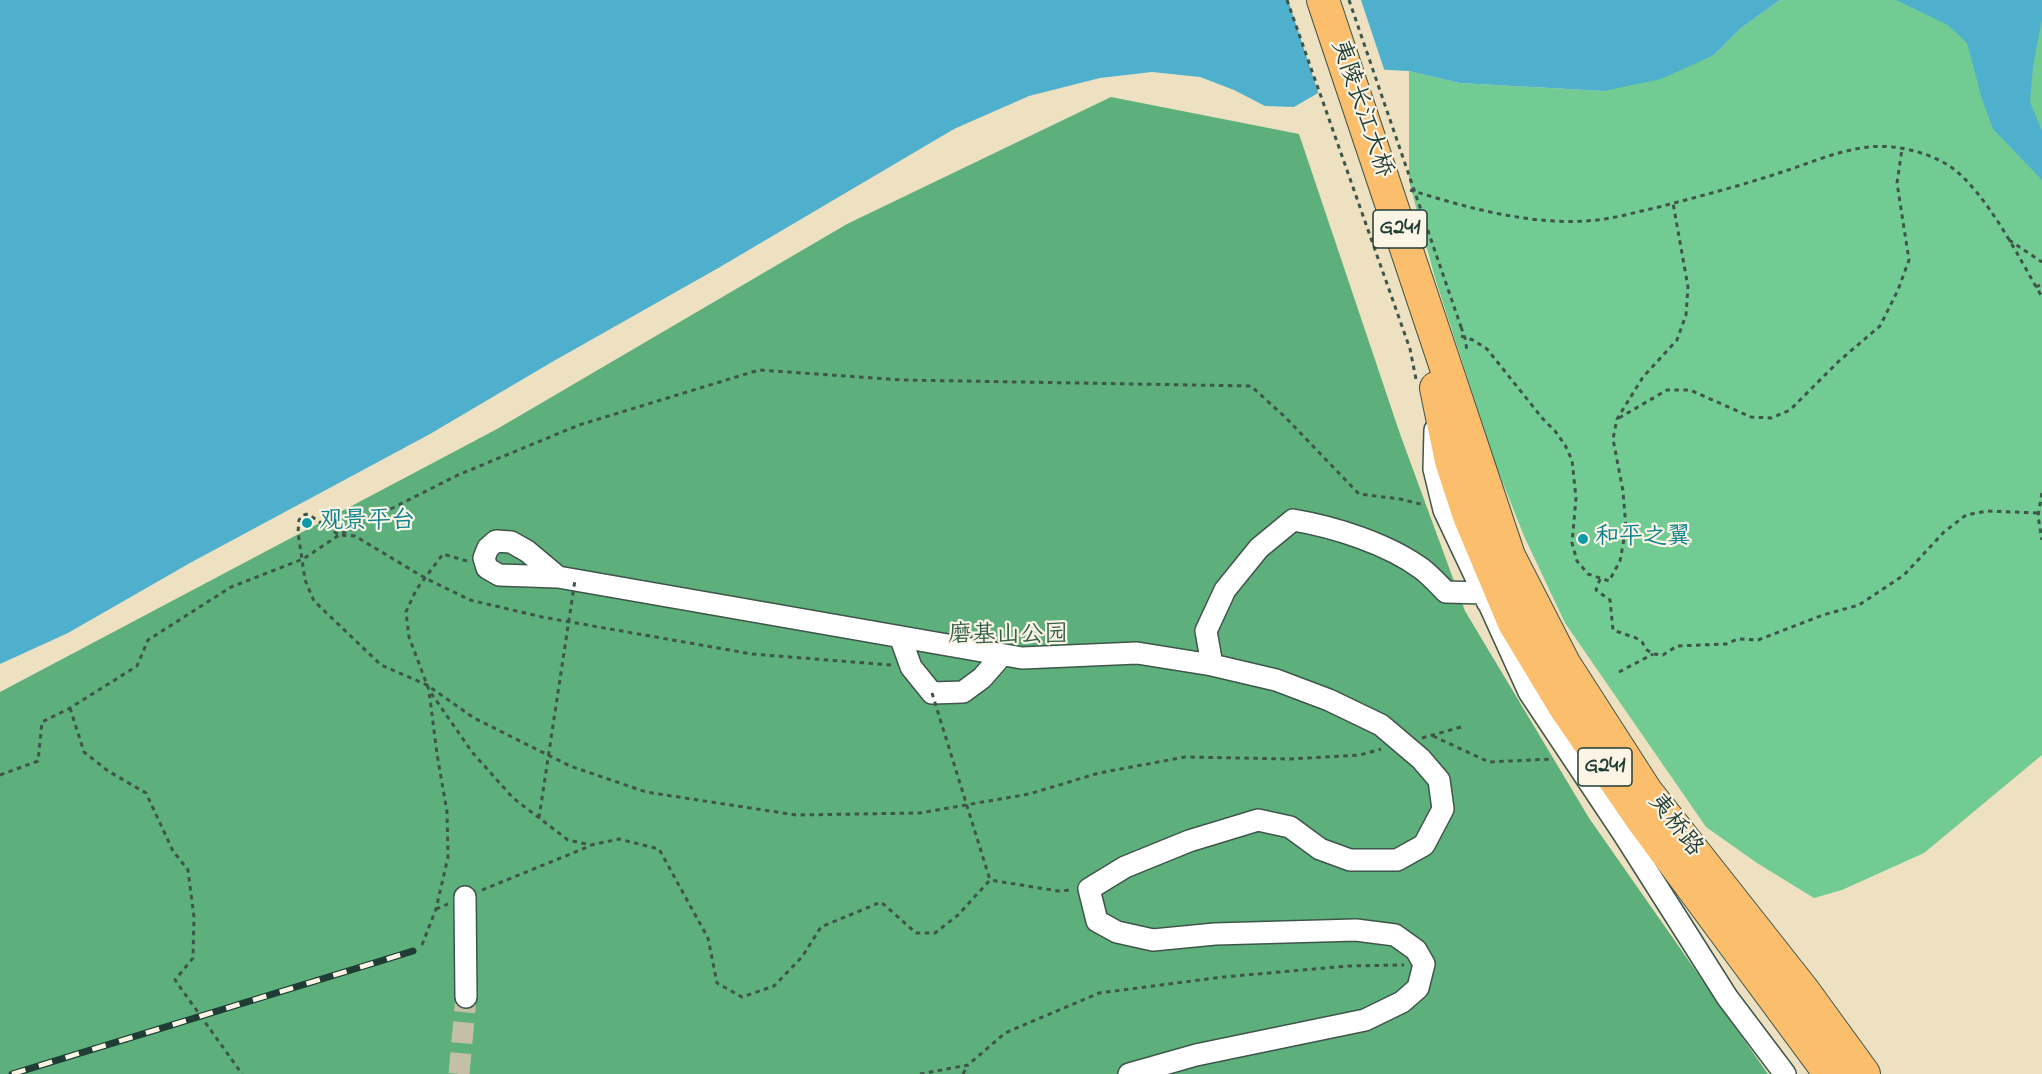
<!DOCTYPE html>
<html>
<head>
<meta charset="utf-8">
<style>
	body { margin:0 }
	canvas { display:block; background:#ede1c1 }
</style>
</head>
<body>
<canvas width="2042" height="1074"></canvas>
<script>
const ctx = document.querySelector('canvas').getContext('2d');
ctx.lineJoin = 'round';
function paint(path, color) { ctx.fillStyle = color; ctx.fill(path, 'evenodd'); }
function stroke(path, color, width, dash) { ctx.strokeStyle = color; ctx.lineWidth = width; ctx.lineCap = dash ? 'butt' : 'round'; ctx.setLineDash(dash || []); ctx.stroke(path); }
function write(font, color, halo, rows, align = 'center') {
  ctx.font = font + ' "Indie Flower","LXGW WenKai TC",sans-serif'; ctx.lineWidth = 4.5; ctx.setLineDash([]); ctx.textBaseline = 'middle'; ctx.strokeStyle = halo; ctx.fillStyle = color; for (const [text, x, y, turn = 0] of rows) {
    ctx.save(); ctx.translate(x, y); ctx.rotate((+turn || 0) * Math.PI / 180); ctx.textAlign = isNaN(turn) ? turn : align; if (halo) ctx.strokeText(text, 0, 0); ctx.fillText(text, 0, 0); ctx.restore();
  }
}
paint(new Path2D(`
	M 1780,0 L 2042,0 L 2042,755 L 1924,853 L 1842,890 L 1814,898 L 1757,863 L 1706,827 L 1565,623 L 1524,536 L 1497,468 L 1435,278 L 1409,181 L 1409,71 L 1459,83 L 1604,91 L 1714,55 L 1741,28 Z`), '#72cb92');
paint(new Path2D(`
	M 1111,97 L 1299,134 L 1400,434 L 1465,611 L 1589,818 L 1768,1074 L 0,1074 L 0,692 L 497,429 L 847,224 Z`), '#5daf7c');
paint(new Path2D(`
	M 0,0 L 1780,0 L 1741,28 L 1714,55 L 1661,79 L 1604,91 L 1459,83 L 1409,71 L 1370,69 L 1325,89 L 1294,107 L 1265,106 L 1234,90 L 1200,77 L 1152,72 L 1100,78 L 1029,96 L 954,129 L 720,267 L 552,362 L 430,434 L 190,563 L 68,633 L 0,664 Z
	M 1896,0 L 2042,0 L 2042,19 L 2033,66 L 2030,102 L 2042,131 L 2042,180 L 1993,129 L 1982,99 L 1967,43 L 1948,25 Z`), '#4fb0ce');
paint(new Path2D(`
	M 1288,0 L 1361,0 L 1385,72 L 1370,72 L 1319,95 Z`), '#ede1c1');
stroke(new Path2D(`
	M 459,1074 L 466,997`), '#c4c0a5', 21, [21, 10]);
const minor = new Path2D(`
	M 1435,430 L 1434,469 L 1444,510 L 1488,603
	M 558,577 L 527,551 L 511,542 L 496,541 L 488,548 L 484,558 L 487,568 L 499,575 L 558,577 L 1022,658 L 1137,653 L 1212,665 L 1276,680 L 1329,700 L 1381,725 L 1421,759 L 1439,780 L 1443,809 L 1424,845 L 1397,860 L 1350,860 L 1320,849 L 1290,827 L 1258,820 L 1189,841 L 1125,867 L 1089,889 L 1097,921 L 1117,932 L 1153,940 L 1215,934 L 1356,930 L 1395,935 L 1416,950 L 1424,964 L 1418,988 L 1402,1002 L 1365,1020 L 1196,1055 L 1129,1074
	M 901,639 L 911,667 L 932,693 L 963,692 L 982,678 L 1002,655
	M 1212,665 L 1206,631 L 1225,590 L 1259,548 L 1293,520 C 1335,527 1388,544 1422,569 C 1431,576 1438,584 1446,592 L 1484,593 L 1529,692 L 1623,833 L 1727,997 L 1785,1074
	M 465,897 L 466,997`);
const highway = new Path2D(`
	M 1323,0 L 1509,556 L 1565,665 L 1646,791 L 1803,990 L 1864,1074
	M 1436,388 L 1451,461 L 1469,516 L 1514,623 L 1564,706 L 1640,817 L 1830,1074`);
stroke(minor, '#3e5649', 24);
stroke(highway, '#3e5649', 34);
stroke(new Path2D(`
	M 1287,0 L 1410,349 L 1416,379
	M 1410,190 C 1468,208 1535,227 1597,220 C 1616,218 1636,212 1655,208 C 1697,197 1740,186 1782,172 C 1810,163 1839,150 1869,147 C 1895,144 1929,152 1951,167 C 1987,193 2019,258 2042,297
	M 2009,240 L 2042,262
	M 2036,287 L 2042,284
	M 1461,327 L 1465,338 L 1467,351
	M 1461,336 L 1473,340 L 1487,349 L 1543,419 L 1555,431 L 1565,445 L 1572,460 L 1576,498 L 1572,543 L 1577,561 L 1588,574 L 1609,581 L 1620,561 L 1626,528 L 1623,491 L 1613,439 L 1617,419 L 1643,377 L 1677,340 L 1686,315 L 1688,287 L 1673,203
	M 1619,418 L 1667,390 L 1690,390 L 1751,417 L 1771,418 L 1790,410 L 1839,361 L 1880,326 L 1898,290 L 1909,260 L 1897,183 L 1902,149
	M 2042,493 L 2038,516 L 2042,540
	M 467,561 L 443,554 L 416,590 L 406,612 L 409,637 L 429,690 L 472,752 L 513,798 L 568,840 L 591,845 L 619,839 L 659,849 L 708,938 L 717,983 L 742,997 L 774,986 L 802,957 L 821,927 L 881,902 L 916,933 L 935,933 L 958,915 L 990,880 L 1058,891 L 1073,890
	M 1600,579 L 1596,590 L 1610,600 L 1613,630 L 1636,638 L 1642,642 L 1647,650 L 1653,654 L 1663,655 L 1677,646 L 1726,644 L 1738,639 L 1758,640 L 1823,615 L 1859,605 L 1904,575 L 1944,532 L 1966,515 L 1987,511 L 2039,513
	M 891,665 L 752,654 L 542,617 L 470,600 L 425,578 L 355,536 L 339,535 L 308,514 L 303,515 L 299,520 L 298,532 L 305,580 L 314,601 L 381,665 L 427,685 L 474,718 L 570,766 L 646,792 L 796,815 L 920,813 L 1029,794 L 1099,773 L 1185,757 L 1291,759 L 1360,755 L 1381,749
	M 1619,672 L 1653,654
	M 70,708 L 84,752 L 108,771 L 146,793 L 173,851 L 188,870 L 194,917 L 193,958 L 175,980 L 242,1074
	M 1433,736 L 1489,762 L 1553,759
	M 1422,738 L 1461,727
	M 0,775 L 38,761 L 42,722 L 70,708 L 137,666 L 148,640 L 231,587 L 303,559 L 339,535 L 458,475 L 579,425 L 759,370 L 903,380 L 1251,386 L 1286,418 L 1359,494 L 1400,499 L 1424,505
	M 482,890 L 590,846
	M 436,909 L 448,904
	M 422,945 L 436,909 L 448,857 L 447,812 L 437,754 L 429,691
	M 920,1074 L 968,1065 L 1005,1033 L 1099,993 L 1223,977 L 1348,966 L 1404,965
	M 963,1074 L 968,1065`), '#3e5649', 3, [4.5, 4.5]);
stroke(minor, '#fff', 21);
stroke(highway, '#fabe6d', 32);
const rail = new Path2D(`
	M 12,1074 L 413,951`);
stroke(rail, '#1f3d34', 7);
stroke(rail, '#fcf5e5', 4.5, [14]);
stroke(new Path2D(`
	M 1349,0 L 1461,327
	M 932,693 L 990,880
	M 539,818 L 575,580`), '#3e5649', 3, [4.5, 4.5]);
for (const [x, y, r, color] of [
	[307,523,6,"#0f9aa8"],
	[1583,539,6,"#0f9aa8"]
]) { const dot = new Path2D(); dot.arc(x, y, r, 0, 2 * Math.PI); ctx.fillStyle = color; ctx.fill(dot); stroke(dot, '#fcf5e5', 2); }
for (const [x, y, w] of [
	[1400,229,54],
	[1605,767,54]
]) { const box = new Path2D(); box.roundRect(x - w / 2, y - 19, w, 38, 4.5); ctx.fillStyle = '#fcf5e5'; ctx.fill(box); stroke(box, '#1f3d34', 1.5); }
write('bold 22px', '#1f3d34', null, [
	["G241",1400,229],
	["G241",1605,767]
]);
write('24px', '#1f3d34', '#fcf5e5', [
	["夷陵长江大桥",1360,109,71],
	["夷桥路",1674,826,52]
]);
write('24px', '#0d838f', '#fcf5e5', [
	["观景平台",319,523],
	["和平之翼",1595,539]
], 'left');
write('24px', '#34604c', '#fcf5e5', [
	["磨基山公园",1008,637]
]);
</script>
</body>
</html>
